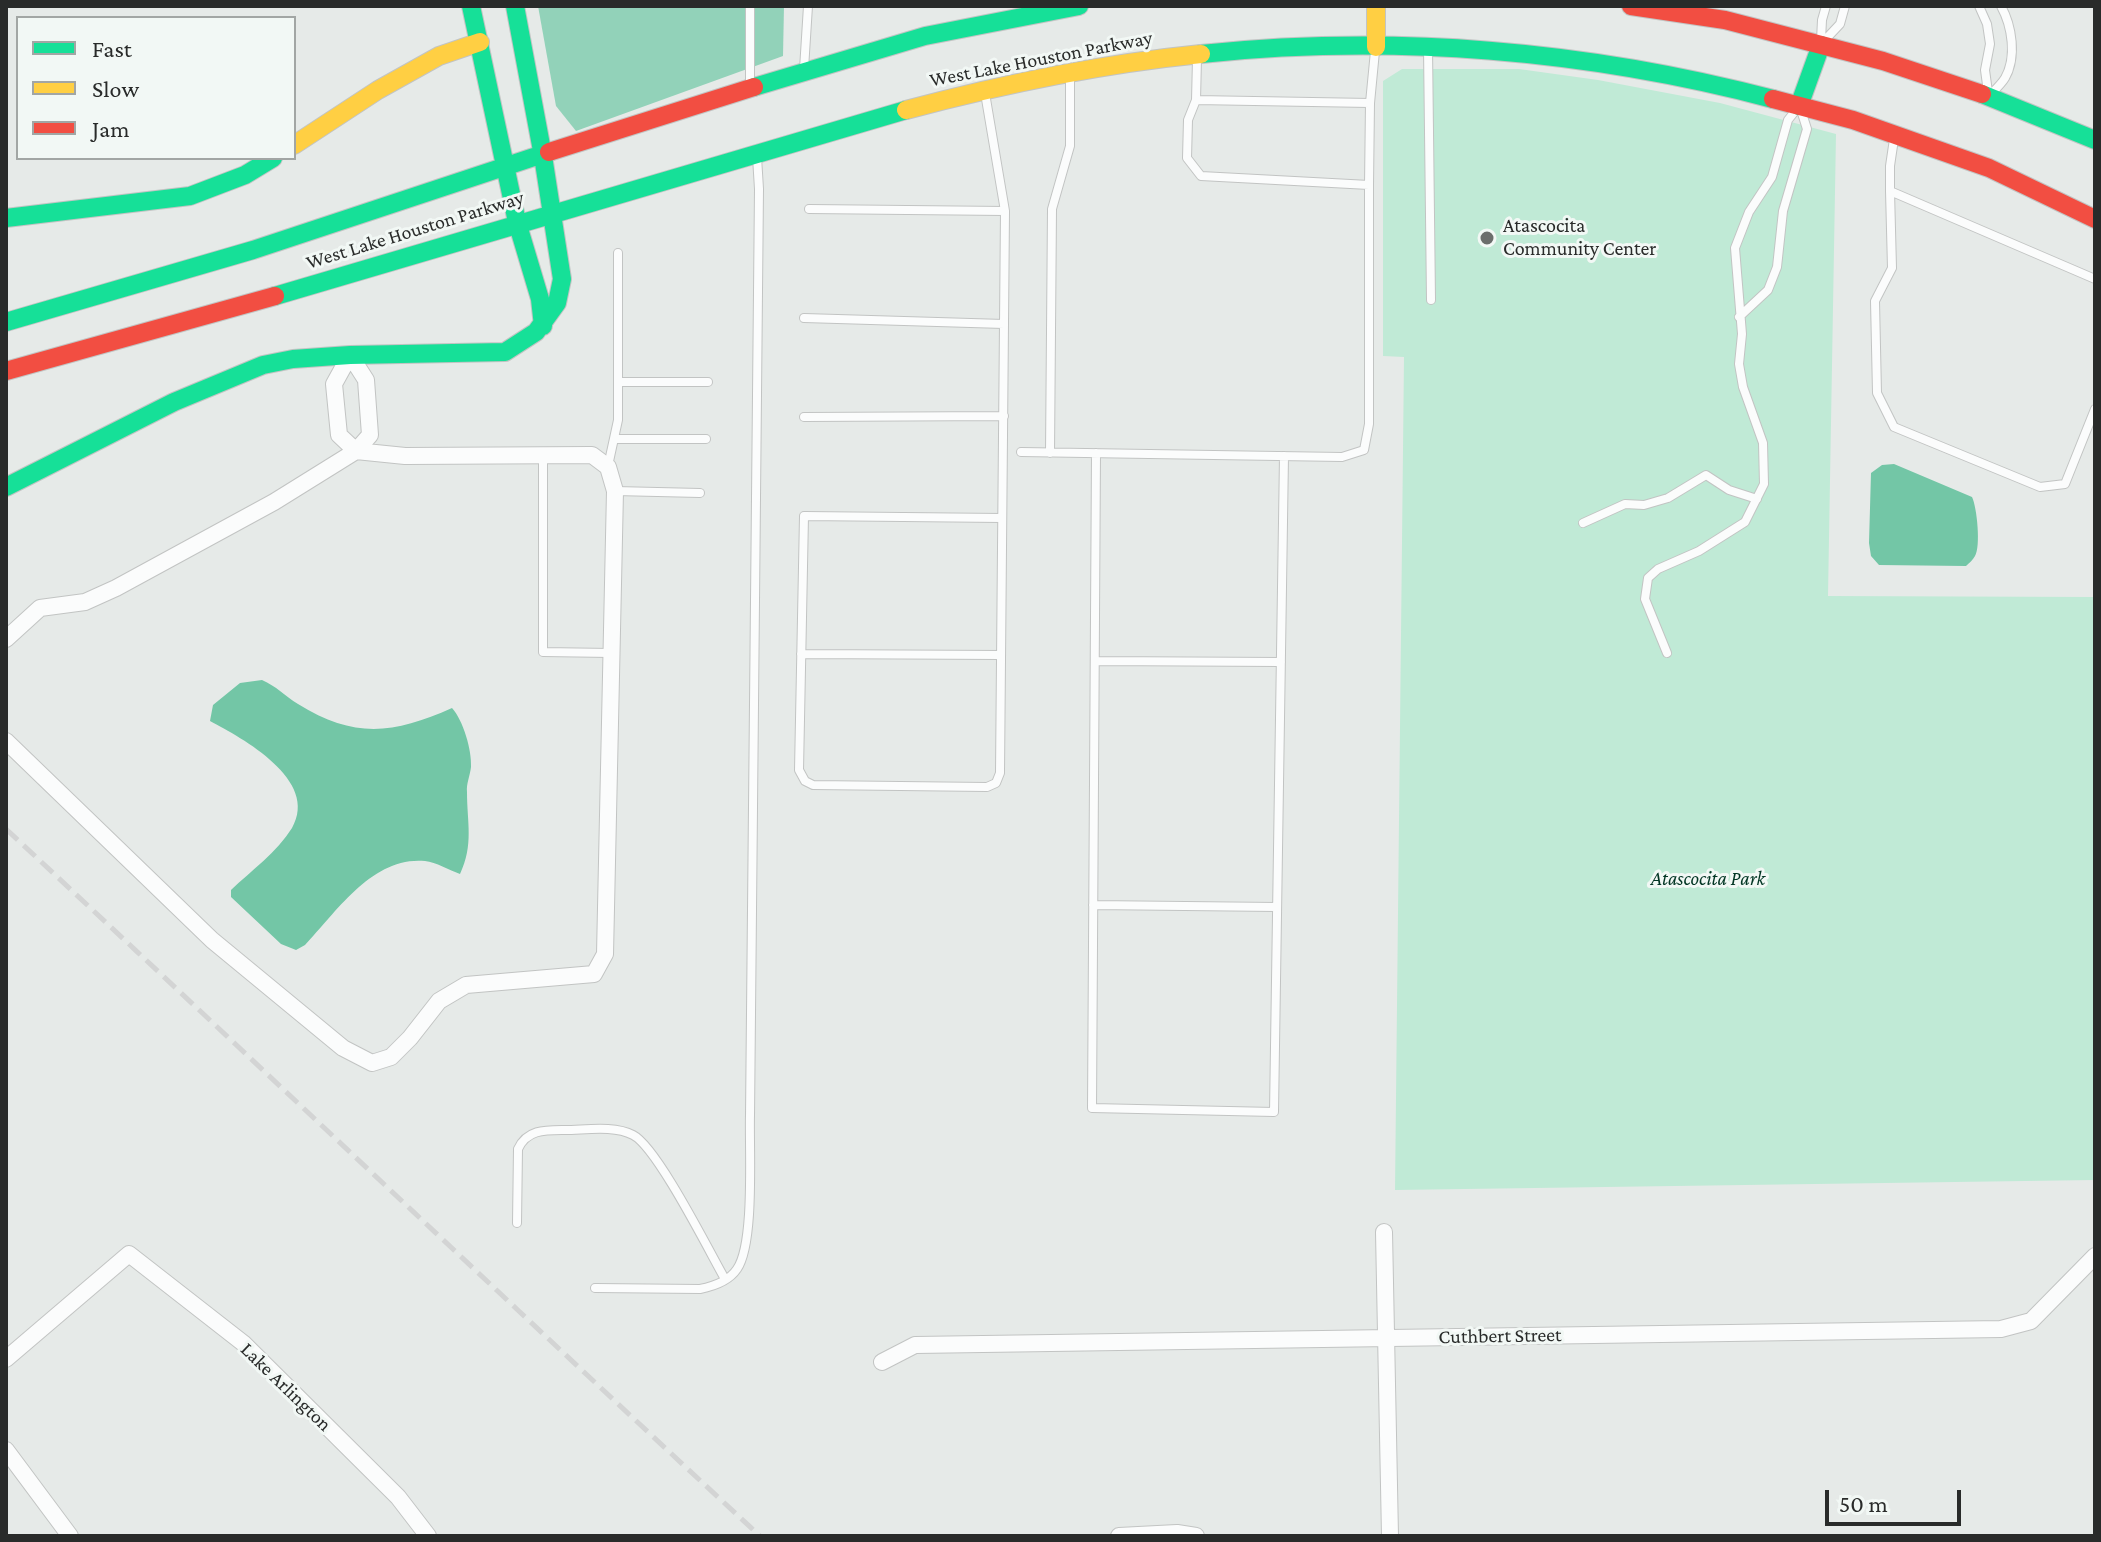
<!DOCTYPE html>
<html>
<head>
<meta charset="utf-8">
<style>
	body { margin:0 }
	#map { position:relative; width:2101px; height:1542px; overflow:hidden; background:#e6eae8; font-family:"Crimson Pro",serif }
	canvas { display:block }
	.frame { position:absolute; inset:0; border:8px solid #292b2a; pointer-events:none }
	.legend { position:absolute; left:16px; top:16px; width:280px; height:144px; box-sizing:border-box; background:#f2f8f5; border:2px solid #a2a6a4; margin:0; padding:10px 14px; list-style:none; font-size:24px; color:#292b2a }
	.legend li { display:flex; align-items:center; gap:16px; height:40px }
	.legend b { width:40px; border:2px solid #a2a6a4 }
	.scale { position:absolute; left:1825px; top:1490px; width:136px; height:36px; box-sizing:border-box; border:4px solid #292b2a; border-top:0; padding-left:10px; font-size:24px; line-height:28px; white-space:nowrap; color:#292b2a; -webkit-text-stroke:6px #f2f8f5; paint-order:stroke }
</style>
</head>
<body>
<div id="map">
<canvas width="2101" height="1542"></canvas>
<div class="frame"></div>
<ul class="legend">
<li><b style="height:10px;background:#16e098"></b>Fast</li>
<li><b style="height:10px;background:#ffcf43"></b>Slow</li>
<li><b style="height:10px;background:#f24e42"></b>Jam</li>
</ul>
<div class="scale">50 m</div>
</div>
<script>
const ctx = document.querySelector('canvas').getContext('2d');
ctx.lineJoin = 'round';
function paint(path, color) { ctx.fillStyle = color; ctx.fill(path, 'evenodd'); }
function stroke(path, color, width, dash) { ctx.strokeStyle = color; ctx.lineWidth = width; ctx.lineCap = dash ? 'butt' : 'round'; ctx.setLineDash(dash || []); ctx.stroke(path); }
function write(font, color, halo, rows, align = 'center') {
  ctx.font = font + ' "Crimson Pro",serif'; ctx.lineWidth = 6; ctx.setLineDash([]); ctx.textBaseline = 'middle'; ctx.strokeStyle = halo; ctx.fillStyle = color; for (const [text, x, y, turn = 0] of rows) {
    ctx.save(); ctx.translate(x, y); ctx.rotate((+turn || 0) * Math.PI / 180); ctx.textAlign = isNaN(turn) ? turn : align; if (halo) ctx.strokeText(text, 0, 0); ctx.fillText(text, 0, 0); ctx.restore();
  }
}
paint(new Path2D(`
	M 1402,69 L 1519,69 L 1598,80 L 1720,103 L 1836,134 L 1828,596 L 2095,597 L 2095,1180 L 1395,1190 L 1404,357 L 1383,356 L 1383,81 Z`), '#c0ead6');
paint(new Path2D(`
	M 538,6 L 784,6 L 783,56 L 576,131 L 556,106 Z`), '#92d2b9');
paint(new Path2D(`
	M 1894,464 L 1972,497 C 1977,507 1981,547 1975,556 C 1973,560 1969,563 1966,566 L 1879,565 L 1871,556 L 1869,543 L 1871,473 L 1882,465 Z
	M 262,680 C 276,686 285,696 298,704 C 354,739 394,734 452,708 C 463,720 472,750 471,767 C 470,776 466,784 467,792 C 467,823 474,844 460,874 C 449,870 436,862 425,861 C 373,856 337,911 305,945 L 296,950 L 281,944 L 231,897 L 231,890 C 251,871 277,852 292,828 C 320,780 242,738 210,721 L 213,705 L 240,683 Z`), '#73c6a6');
const lane = new Path2D(`
	M 750,6 L 750,85
	M 1979,6 L 1987,24 L 1990,44 L 1985,70 L 1988,92
	M 1821,40 L 1822,20 L 1826,6
	M 1824,41 L 1840,24 L 1845,6
	M 1428,48 L 1431,300
	M 1197,59 L 1196,100 L 1188,120 L 1187,158 L 1201,176 L 1369,185 L 1370,103 L 1375,51
	M 804,69 L 808,6
	M 985,93 L 1005,211 L 1000,773 L 996,783 L 987,787 L 813,785 L 805,781 L 799,770 L 804,516 L 1002,518
	M 1992,93 C 1996,89 2002,83 2005,78 C 2017,57 2012,26 2001,6
	M 1196,100 L 1370,103
	M 1894,139 L 1890,166 L 1890,191 L 2095,279
	M 1890,191 L 1892,268 L 1875,301 L 1877,393 L 1894,427 L 2040,487 L 2065,484 L 2095,409
	M 809,209 L 1005,211
	M 1739,317 L 1768,290 L 1777,267 L 1783,211 L 1807,129 L 1801,110
	M 804,318 L 1004,324
	M 618,382 L 708,382
	M 804,417 L 1004,416
	M 615,439 L 706,439
	M 1021,452 L 1342,457 L 1364,450 L 1369,424 L 1369,185
	M 1050,453 L 1052,209 L 1070,146 L 1070,78
	M 1096,453 L 1092,1108 L 1274,1112 L 1284,456
	M 543,455 L 543,652 L 611,653
	M 608,466 L 618,420 L 618,253
	M 615,491 L 700,493
	M 1583,523 L 1625,504 L 1644,505 L 1668,498 L 1706,475 L 1729,490 L 1757,499
	M 1667,653 L 1645,599 L 1648,578 L 1658,569 L 1699,551 L 1745,522 L 1764,484 L 1763,443 L 1743,387 L 1739,364 L 1742,334 L 1735,248 L 1749,212 L 1772,177 L 1788,120 L 1796,110
	M 801,654 L 1001,655
	M 1095,661 L 1281,662
	M 1093,905 L 1277,907
	M 517,1223 L 518,1149 C 527,1129 546,1130 565,1130 C 585,1130 614,1125 633,1135 C 657,1147 709,1251 725,1279
	M 595,1288 L 700,1289 C 715,1286 729,1281 737,1269 C 755,1243 749,1149 750,1115 L 759,189 L 757,157`);
const street = new Path2D(`
	M 350,355 L 366,380 L 370,435 L 356,451 L 339,435 L 334,384 Z
	M 6,639 L 40,608 L 85,602 L 116,588 L 274,502 L 356,451 L 405,456 L 592,455 L 608,467 L 615,491 L 605,954 L 594,974 L 466,985 L 439,1001 L 410,1038 L 391,1057 L 372,1063 L 343,1048 L 212,940 L 6,741
	M 1384,1232 L 1390,1536
	M 6,1359 L 129,1254 L 243,1343 L 398,1497 L 428,1536
	M 882,1362 L 915,1345 L 2001,1329 L 2031,1321 L 2095,1256
	M 6,1450 L 70,1536
	M 1119,1536 L 1177,1533 L 1196,1536`);
const fast = new Path2D(`
	M 471,6 L 517,222 L 540,299 L 543,326
	M 1201,54 C 1392,34 1587,50 1773,99
	M 754,87 L 925,36 L 1079,6
	M 1982,94 L 2095,140
	M 1799,106 L 1821,45
	M 6,218 L 190,196 L 245,175 L 273,158
	M 275,296 L 906,110
	M 6,322 L 253,250 L 549,152
	M 6,487 L 174,402 L 263,365 L 293,359 L 350,355 L 505,352 L 536,332 L 557,303 L 562,279 L 543,156 L 515,6`);
const slow = new Path2D(`
	M 1376,6 L 1376,47
	M 906,110 C 1003,84 1101,64 1201,54
	M 294,145 L 378,90 L 439,56 L 480,42`);
const jam = new Path2D(`
	M 1631,6 L 1725,20 L 1883,61 L 1982,94
	M 1773,99 L 1853,120 L 1989,168 L 2095,219
	M 549,152 L 754,87
	M 6,371 L 275,296`);
stroke(lane, '#c2c4c3', 10);
stroke(street, '#c2c4c3', 18);
stroke(fast, '#c2c4c3', 20);
stroke(slow, '#c2c4c3', 20);
stroke(jam, '#c2c4c3', 20);
stroke(lane, '#fbfcfc', 8);
stroke(street, '#fbfcfc', 16);
stroke(fast, '#16e098', 18);
stroke(slow, '#ffcf43', 18);
stroke(jam, '#f24e42', 18);
stroke(new Path2D(`
	M 6,829 C 258,1064 507,1302 760,1536`), '#d3d4d4', 5, [16, 8]);
for (const [x, y, r, color] of [
	[1487,238,8,"#6b6e6c"]
]) { const dot = new Path2D(); dot.arc(x, y, r, 0, 2 * Math.PI); ctx.fillStyle = color; ctx.fill(dot); stroke(dot, '#f2f8f5', 3); }
write('20px', '#292b2a', '#f2f8f5', [
	["West Lake Houston Parkway",1041,59,-11],
	["West Lake Houston Parkway",415,230,-17],
	["Cuthbert Street",1500,1336,-1],
	["Lake Arlington",286,1387,44]
]);
write('20px', '#292b2a', '#f2f8f5', [
	["Atascocita",1503,226],
	["Community Center",1503,249]
], 'left');
write('italic 20px', '#023624', '#f2f8f5', [
	["Atascocita Park",1708,879]
]);
</script>
</body>
</html>
